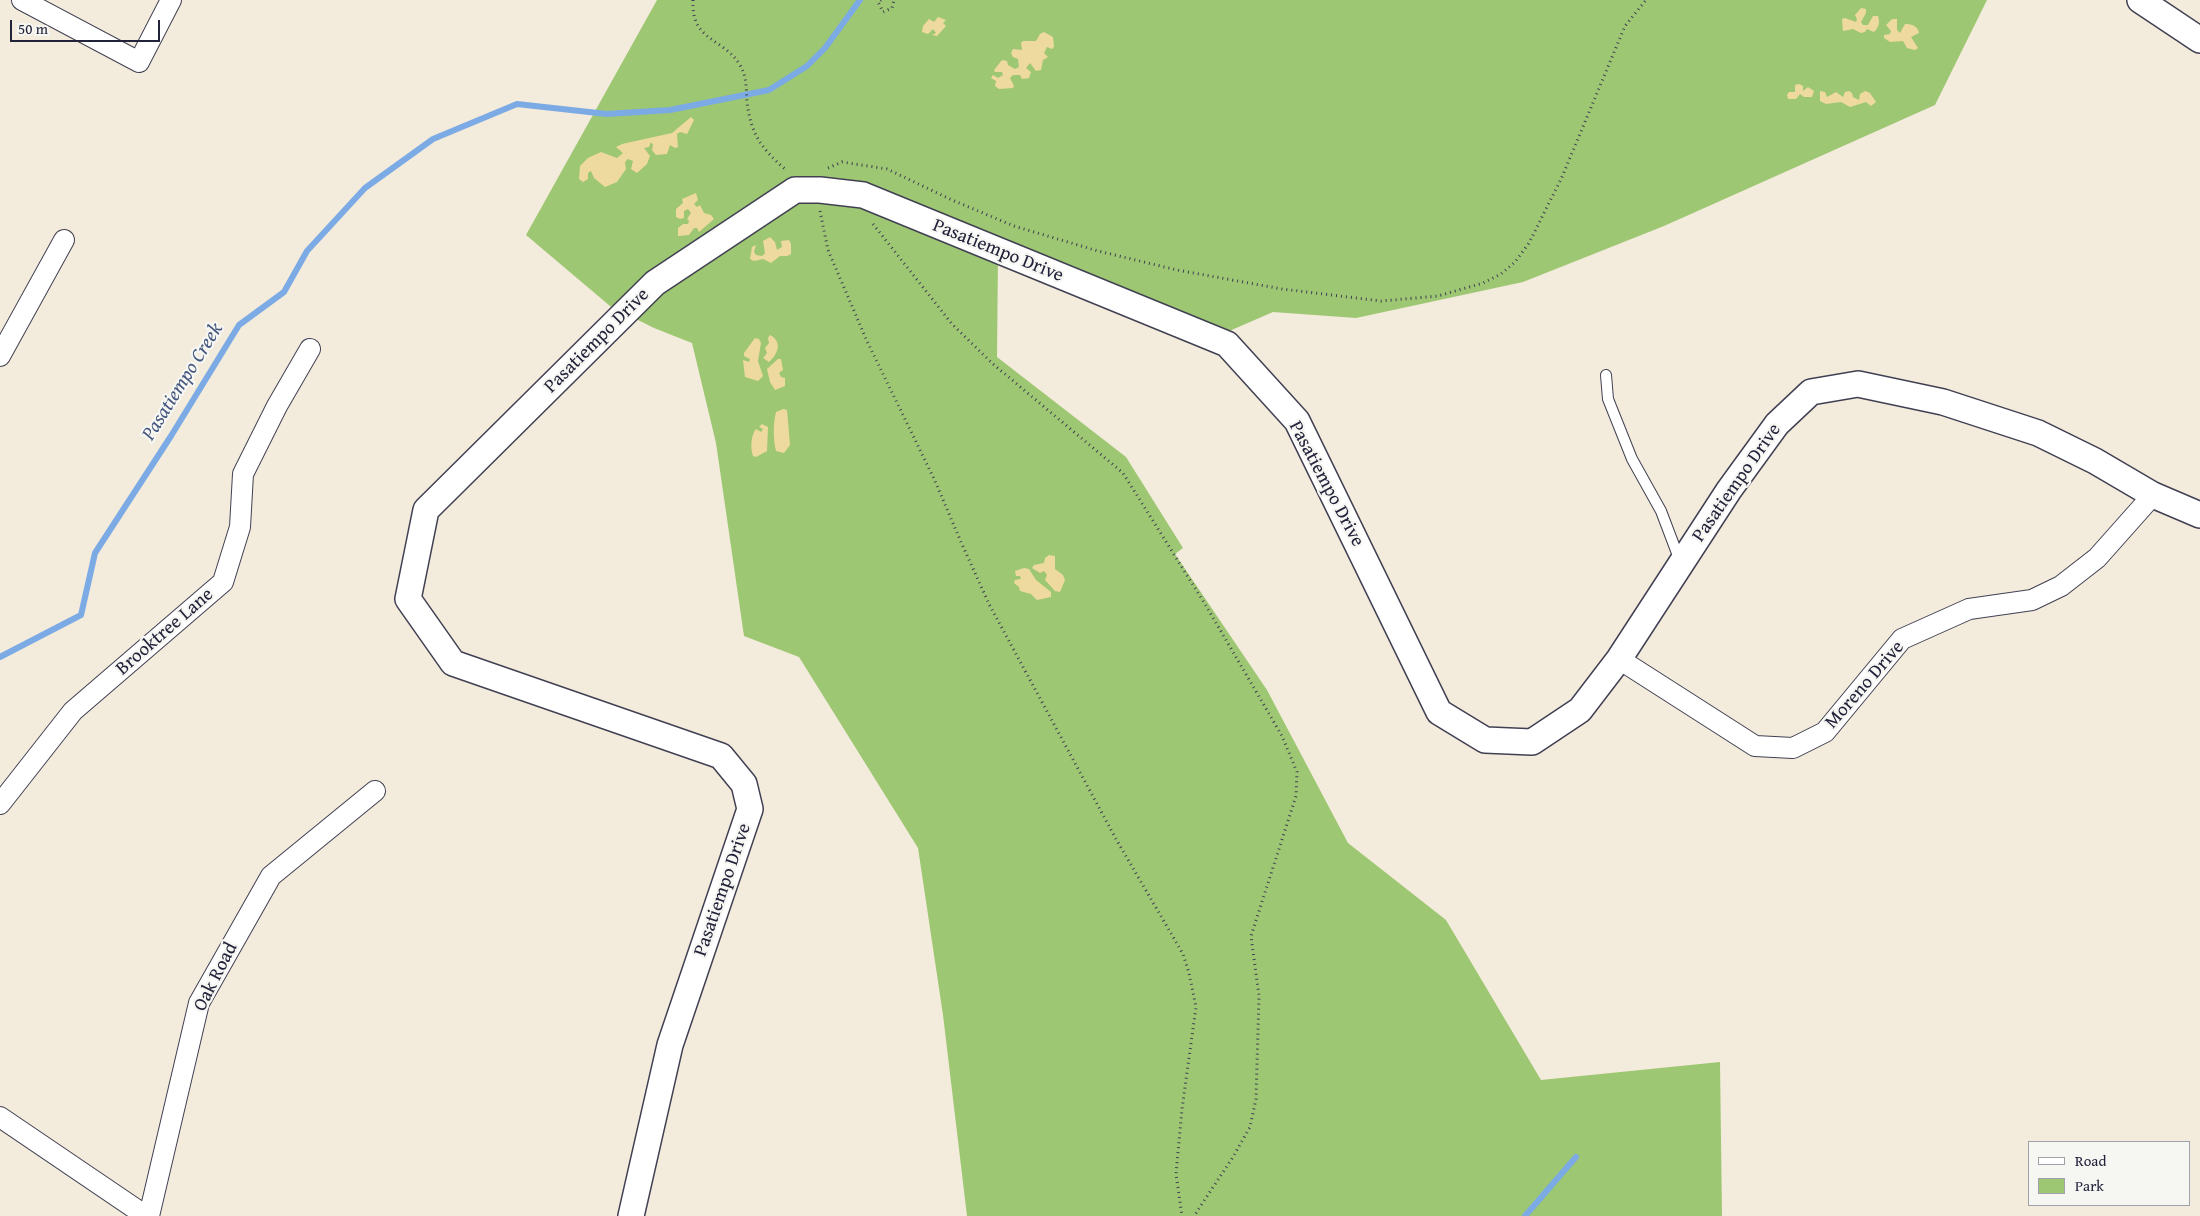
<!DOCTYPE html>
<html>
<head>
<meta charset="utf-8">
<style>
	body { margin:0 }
	#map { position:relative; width:2200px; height:1216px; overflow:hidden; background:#f3ebdb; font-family:"Gentium Book Plus",serif }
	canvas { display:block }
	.legend { position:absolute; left:2028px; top:1141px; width:162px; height:65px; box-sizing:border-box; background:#f6f6f2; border:1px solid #a1a1a9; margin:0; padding:6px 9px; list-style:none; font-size:15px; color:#22223b }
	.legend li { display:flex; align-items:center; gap:10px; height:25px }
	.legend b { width:25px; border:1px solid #a1a1a9 }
	.scale { position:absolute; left:10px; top:20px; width:150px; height:22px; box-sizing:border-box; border:2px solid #22223b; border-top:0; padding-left:6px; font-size:15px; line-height:18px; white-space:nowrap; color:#22223b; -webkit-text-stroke:4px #f6f6f2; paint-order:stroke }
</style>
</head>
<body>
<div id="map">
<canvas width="2200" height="1216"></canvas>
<ul class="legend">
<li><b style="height:6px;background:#fff"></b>Road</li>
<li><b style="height:14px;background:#9ec773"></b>Park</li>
</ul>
<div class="scale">50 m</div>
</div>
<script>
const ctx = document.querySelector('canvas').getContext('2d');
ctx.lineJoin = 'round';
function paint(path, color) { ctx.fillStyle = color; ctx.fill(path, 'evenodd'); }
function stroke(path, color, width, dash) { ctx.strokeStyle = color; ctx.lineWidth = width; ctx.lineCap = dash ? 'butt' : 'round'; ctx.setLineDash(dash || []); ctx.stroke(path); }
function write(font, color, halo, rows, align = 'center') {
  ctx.font = font + ' "Gentium Book Plus",serif'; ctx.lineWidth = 4.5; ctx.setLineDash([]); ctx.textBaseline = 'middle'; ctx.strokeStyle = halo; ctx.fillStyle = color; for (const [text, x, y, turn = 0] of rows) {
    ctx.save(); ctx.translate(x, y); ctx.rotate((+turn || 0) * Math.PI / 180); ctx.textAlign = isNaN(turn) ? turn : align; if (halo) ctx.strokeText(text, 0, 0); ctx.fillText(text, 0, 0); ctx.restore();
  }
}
paint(new Path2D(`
	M 657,0 L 1987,0 L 1935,105 L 1664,226 L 1523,282 L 1356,318 L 1273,312 L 1204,342 L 998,255 L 997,357 L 1126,457 L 1183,548 L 1175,554 L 1267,690 L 1348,843 L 1446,920 L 1541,1080 L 1720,1062 L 1722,1216 L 967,1216 L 943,1015 L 918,848 L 799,657 L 744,636 L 716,443 L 692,343 L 654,328 L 610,306 L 526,235 Z`), '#9ec773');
paint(new Path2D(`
	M 1861,8 L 1866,9 L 1866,13 L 1861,22 L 1863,25 L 1868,25 L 1873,16 L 1878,16 C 1880,23 1879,27 1874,32 L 1867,29 L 1865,32 L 1861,33 L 1853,29 L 1843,31 L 1842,19 L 1845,18 L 1856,22 L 1857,19 L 1855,15 Z
	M 938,17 L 946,20 L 943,23 L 946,26 L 937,36 L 932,35 L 936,33 L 933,29 L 928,34 L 922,32 L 923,26 L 929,19 L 934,22 Z
	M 1892,19 L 1897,19 L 1897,30 L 1900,33 L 1905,24 C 1912,24 1918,26 1919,33 L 1911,37 L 1918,48 L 1915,50 L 1907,48 L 1903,41 L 1890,42 L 1884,38 L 1884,35 L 1890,34 L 1891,31 L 1886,25 Z
	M 1044,32 L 1053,37 L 1054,47 L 1052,49 L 1047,47 L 1044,53 L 1048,57 L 1043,60 L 1041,70 L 1036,71 L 1030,63 L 1026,68 L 1031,72 L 1029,78 L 1022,79 L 1020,75 L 1013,75 L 1010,78 L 1014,86 L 1013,88 L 999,89 L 995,86 L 996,81 L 991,78 L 993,75 L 998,78 L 1003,75 L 1002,72 L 995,72 L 994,70 L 1002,60 L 1007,61 L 1008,65 L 1015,69 L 1019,67 L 1018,59 L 1013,57 L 1011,53 L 1013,49 L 1022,50 L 1021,43 L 1023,41 L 1036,41 L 1040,34 Z
	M 1799,84 L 1803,86 L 1803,91 L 1808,87 L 1814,91 L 1812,97 L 1804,97 L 1800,94 L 1796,99 L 1788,99 L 1787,95 L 1789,92 L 1795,92 L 1795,85 Z
	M 1820,91 L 1825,92 L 1827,97 L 1836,92 L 1843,97 L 1845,92 L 1849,91 L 1852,93 L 1853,97 L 1859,100 L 1860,94 L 1865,91 L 1870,93 L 1876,102 L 1871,106 L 1866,102 L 1850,107 L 1841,102 L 1826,104 L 1820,101 Z
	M 691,117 L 694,120 L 687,134 L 680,132 L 677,134 L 678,147 L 675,148 L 670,145 L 667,154 L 656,155 L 652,150 L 653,145 L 651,142 L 649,147 L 644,148 L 650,156 L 647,164 L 637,173 L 631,169 L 633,161 L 628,159 L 625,162 L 626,169 L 617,182 L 605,187 L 594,178 L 591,171 L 588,173 L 588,179 L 583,182 L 579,179 L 580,166 L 588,158 L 601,152 L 617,158 L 623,153 L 616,147 L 622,144 L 672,133 Z
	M 696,193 L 698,200 L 694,204 L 697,207 L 700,205 L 704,213 L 711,215 L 714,219 L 699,232 L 697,228 L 694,228 L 689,235 L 678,236 L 678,228 L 683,224 L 688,224 L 689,221 L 687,219 L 691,213 L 688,209 L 684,211 L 684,218 L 680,219 L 676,217 L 676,209 L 683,203 L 682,199 Z
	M 770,237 L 775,242 L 777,250 L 782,247 L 781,241 L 789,240 L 791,244 L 791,254 L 787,256 L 780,256 L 771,263 L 763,259 L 754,261 L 750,259 L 752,247 L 756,245 L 754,252 L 756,255 L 762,256 L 765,253 L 763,241 Z
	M 770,335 C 783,342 778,354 769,362 L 763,358 L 767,353 L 765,348 L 769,343 L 768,338 Z
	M 755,338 L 759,339 L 761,343 L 758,361 L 763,376 L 758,381 L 745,377 L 743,360 L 749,362 L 750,359 L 744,356 L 744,353 Z
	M 778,359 L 781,359 L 783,370 L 779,373 L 781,377 L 785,378 L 785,386 L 775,390 L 770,382 L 767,369 Z
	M 783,409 L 787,410 L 790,445 L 784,453 L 776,451 C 773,440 773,423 776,412 Z
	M 762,424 L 768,427 L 767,451 L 756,457 L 753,456 C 750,448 751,435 756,429 L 761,432 L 763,429 L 759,427 Z
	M 1049,555 L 1055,556 L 1055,569 L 1063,575 L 1065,580 L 1060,592 L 1055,591 L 1045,580 L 1047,575 L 1044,571 L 1040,573 L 1032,568 L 1034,565 L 1044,563 L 1045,558 Z
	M 1024,568 L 1029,569 L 1036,580 L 1051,592 L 1051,597 L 1037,600 L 1031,594 L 1020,591 L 1019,587 L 1014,583 L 1015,580 L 1021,579 L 1020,576 L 1016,576 L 1015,571 Z`), '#eeda9e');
stroke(new Path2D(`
	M 0,657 L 81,615 L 95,553 L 171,436 L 239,325 L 284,292 L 307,251 L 365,188 L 433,139 L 517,104 L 607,114 L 670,110 L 769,90 L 807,66 L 825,48 L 860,0
	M 1525,1216 L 1576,1157`), '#7baae5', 6);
const service = new Path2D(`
	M 1606,375 L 1608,399 L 1632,459 L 1661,511 L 1680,561`);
const minor = new Path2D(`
	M 22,0 L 139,62 L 171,0
	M 0,356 L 64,240
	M 1619,659 L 1755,746 L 1793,748 L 1825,732 L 1902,639 L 1969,609 L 2032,600 L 2061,586 L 2097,558 L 2153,495
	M 0,804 L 73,711 L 223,582 L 240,527 L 243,474 L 277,406 L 310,349
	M 0,1117 L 146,1216
	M 149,1216 L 199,1003 L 271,876 L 375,791`);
const tertiary = new Path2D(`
	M 2140,0 L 2200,40
	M 631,1216 L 670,1045 L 750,809 L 744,784 L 721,756 L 453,663 L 408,599 L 426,510 L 655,283 L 795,190 L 820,190 L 863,195 L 1227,344 L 1297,421 L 1439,712 L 1485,740 L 1532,742 L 1580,710 L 1619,659 L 1729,490 L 1777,424 L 1811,392 L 1858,384 L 1943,402 L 2038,433 L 2095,461 L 2153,495 L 2200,515`);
stroke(service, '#414053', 12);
stroke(minor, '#414053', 22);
stroke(tertiary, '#414053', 28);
stroke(new Path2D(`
	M 693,0 C 691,42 723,37 740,65 C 747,77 746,88 747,102 C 751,135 762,149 786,170
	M 881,0 L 878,2 L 883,12 L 892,8 L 894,0
	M 828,168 L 842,162 L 887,169 L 952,200 L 1014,226 L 1098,251 L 1177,270 L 1282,289 L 1381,301 L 1438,296 L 1483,283 L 1501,274 L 1515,262 L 1529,243 L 1562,177 L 1625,26 L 1646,0
	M 820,211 L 828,250 L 866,339 L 935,481 L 961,542 L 989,604 L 1116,839 L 1183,954 L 1189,973 L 1196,1007 L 1182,1109 L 1176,1174 L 1182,1216
	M 873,224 L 952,324 L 993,364 L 1123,473 L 1205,604 L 1282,736 L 1297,772 L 1296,796 L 1251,936 L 1259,996 L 1256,1099 L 1250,1127 L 1233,1157 L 1194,1216`), '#414053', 3, [1, 4]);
stroke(service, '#fff', 10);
stroke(minor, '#fff', 20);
stroke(tertiary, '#fff', 25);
write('19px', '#22223b', '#f6f6f2', [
	["Pasatiempo Drive",998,251,22],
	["Pasatiempo Drive",597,341,-45],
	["Pasatiempo Drive",1737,483,-55],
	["Pasatiempo Drive",1326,484,62],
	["Brooktree Lane",165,632,-41],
	["Moreno Drive",1865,685,-49],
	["Pasatiempo Drive",723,890,-71],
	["Oak Road",216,977,-63]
]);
write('italic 20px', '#46587f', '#f6f6f2', [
	["Pasatiempo Creek",183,382,-58]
]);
</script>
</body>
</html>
